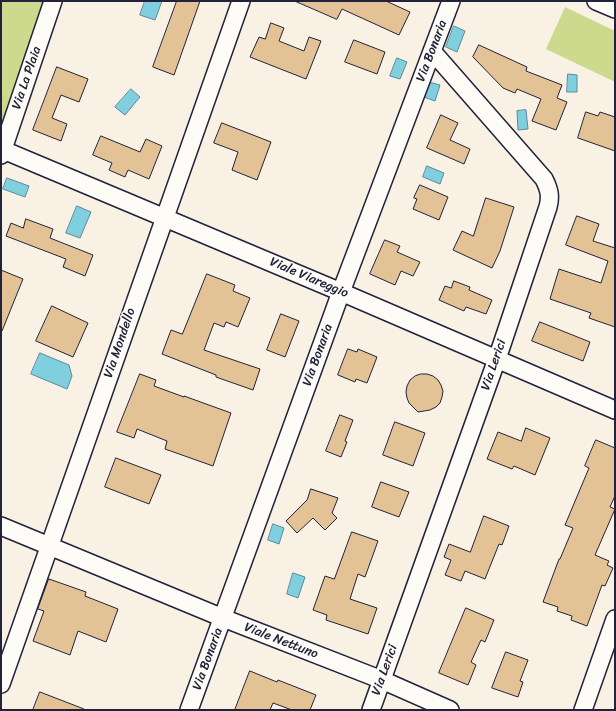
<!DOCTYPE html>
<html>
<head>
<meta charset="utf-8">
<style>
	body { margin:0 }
	#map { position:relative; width:616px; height:711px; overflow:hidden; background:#f8f1e4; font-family:Sriracha,sans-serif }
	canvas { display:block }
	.frame { position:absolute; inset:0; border:2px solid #22223b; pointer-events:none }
</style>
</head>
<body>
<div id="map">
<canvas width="616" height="711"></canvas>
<div class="frame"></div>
</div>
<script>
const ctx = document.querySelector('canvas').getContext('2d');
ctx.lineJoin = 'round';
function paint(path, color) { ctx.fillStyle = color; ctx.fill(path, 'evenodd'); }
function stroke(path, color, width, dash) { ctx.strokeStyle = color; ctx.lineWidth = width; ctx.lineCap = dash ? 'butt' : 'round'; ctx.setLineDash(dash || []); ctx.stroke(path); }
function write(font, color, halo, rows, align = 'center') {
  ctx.font = font + ' Sriracha,sans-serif'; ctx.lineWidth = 3; ctx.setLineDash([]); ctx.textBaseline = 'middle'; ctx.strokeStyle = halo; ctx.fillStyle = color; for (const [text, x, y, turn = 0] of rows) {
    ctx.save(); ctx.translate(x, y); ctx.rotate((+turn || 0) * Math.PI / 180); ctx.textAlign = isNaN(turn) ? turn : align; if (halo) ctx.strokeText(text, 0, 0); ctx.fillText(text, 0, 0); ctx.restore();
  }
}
paint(new Path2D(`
	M 1,1 L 53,1 L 1,149 Z
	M 565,7 L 615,31 L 615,82 L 546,49 Z`), '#cdd98c');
const water = new Path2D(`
	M 145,1 L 162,1 L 155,20 L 140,15 Z
	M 454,26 L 465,31 L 457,52 L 446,47 Z
	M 397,58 L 407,62 L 400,79 L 390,76 Z
	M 568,74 L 577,75 L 577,92 L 567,92 Z
	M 429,82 L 440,85 L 435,101 L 424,97 Z
	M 131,89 L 140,97 L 125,115 L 115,107 Z
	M 526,110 L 528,129 L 518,130 L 517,111 Z
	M 427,166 L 444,173 L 440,184 L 423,177 Z
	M 7,178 L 29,186 L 25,197 L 3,189 Z
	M 77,206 L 91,212 L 80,238 L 66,233 Z
	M 40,353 L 69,365 L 72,376 L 67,389 L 31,374 Z
	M 273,524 L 284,528 L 279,544 L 268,540 Z
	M 293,573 L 305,577 L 298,598 L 287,594 Z`);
paint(water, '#80cfde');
stroke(water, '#5a8a9d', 1);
const building = new Path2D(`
	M 177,1 L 200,1 L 174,75 L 153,67 Z
	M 295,1 L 386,1 L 410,12 L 399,35 L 342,9 L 337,19 Z
	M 271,23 L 284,28 L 279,41 L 304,51 L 309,37 L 321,41 L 306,79 L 250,57 L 259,37 L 265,39 Z
	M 354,40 L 385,52 L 377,74 L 345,62 Z
	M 479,45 L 527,67 L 526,71 L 562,85 L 557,98 L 567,102 L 556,130 L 532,121 L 541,99 L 517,89 L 515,93 L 503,88 L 473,57 Z
	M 57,67 L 88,79 L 79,102 L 61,95 L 52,118 L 67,124 L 61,141 L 33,130 Z
	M 586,112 L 598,116 L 600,112 L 615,117 L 615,151 L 578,138 Z
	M 441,115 L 458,123 L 450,140 L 470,149 L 464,164 L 427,148 Z
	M 222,123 L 271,142 L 257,180 L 232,170 L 238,152 L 214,143 Z
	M 101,136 L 140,152 L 146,139 L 162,146 L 149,179 L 128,170 L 125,177 L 109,170 L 112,163 L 93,155 Z
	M 420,185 L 448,197 L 439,220 L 413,209 L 417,199 L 414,198 Z
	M 486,198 L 514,207 L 500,251 L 492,268 L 453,250 L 462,231 L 473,236 Z
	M 577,216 L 599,224 L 593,241 L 615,248 L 615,327 L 589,318 L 591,313 L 550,299 L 559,269 L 601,283 L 608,261 L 566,245 Z
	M 26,219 L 53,229 L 50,238 L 93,255 L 85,276 L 63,267 L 66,259 L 6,236 L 11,223 L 23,228 Z
	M 385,240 L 400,246 L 397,252 L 420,262 L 413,276 L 401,271 L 395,285 L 370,274 Z
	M 1,270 L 23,279 L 2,331 L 1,331 Z
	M 207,274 L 235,285 L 233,291 L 250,298 L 238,327 L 226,322 L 224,327 L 214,323 L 204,350 L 260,369 L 253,390 L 216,377 L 216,375 L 162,354 L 171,330 L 182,334 Z
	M 454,281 L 470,287 L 469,290 L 492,300 L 486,314 L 466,307 L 464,311 L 439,300 L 445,286 L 451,288 Z
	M 52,306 L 88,323 L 73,357 L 36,341 Z
	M 281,314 L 299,321 L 285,357 L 267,350 Z
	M 540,322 L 590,342 L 583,361 L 532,341 Z
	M 348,349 L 357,352 L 358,349 L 377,357 L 367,383 L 356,379 L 355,382 L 338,375 Z
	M 140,374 L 156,380 L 154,386 L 184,397 L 184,396 L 231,413 L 213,466 L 165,449 L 167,441 L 137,429 L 134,438 L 117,432 Z
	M 421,374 L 427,374 L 433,376 L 438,380 L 441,385 L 443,391 L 442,397 L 440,403 L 436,407 L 430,410 L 418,412 L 409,403 L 407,398 L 406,392 L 407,386 L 410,380 L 415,376 Z
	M 340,415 L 353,420 L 345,441 L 347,442 L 341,457 L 326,451 Z
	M 395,422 L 425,433 L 413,466 L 383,455 Z
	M 526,428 L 550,438 L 535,475 L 514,466 L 512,469 L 487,459 L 498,432 L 521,441 Z
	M 596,440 L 615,448 L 615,496 L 610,507 L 615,509 L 595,555 L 609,561 L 607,565 L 613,568 L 605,586 L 602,585 L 587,626 L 571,620 L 572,616 L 557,611 L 558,607 L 543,602 L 559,559 L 560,559 L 573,528 L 565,525 L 589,468 L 585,466 Z
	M 116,458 L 161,475 L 149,504 L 105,487 Z
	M 381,482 L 409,492 L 399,517 L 372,507 Z
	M 311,489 L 338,498 L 332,513 L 337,518 L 325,530 L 313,518 L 297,533 L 286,521 L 307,500 Z
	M 484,516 L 509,526 L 502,545 L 499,544 L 485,579 L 465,571 L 461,581 L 445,575 L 451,560 L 444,557 L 449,544 L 470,552 Z
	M 352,532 L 378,541 L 365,577 L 358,574 L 350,599 L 377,608 L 368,634 L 326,620 L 327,615 L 313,610 L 325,576 L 334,579 Z
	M 49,579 L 86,592 L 85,596 L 118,609 L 106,642 L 78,631 L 70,655 L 33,641 L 44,611 L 38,609 Z
	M 466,608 L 494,620 L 485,642 L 481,640 L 471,662 L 476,665 L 468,685 L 439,673 Z
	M 506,652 L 528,660 L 520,681 L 523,682 L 518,697 L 492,688 Z
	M 250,671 L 277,682 L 278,680 L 316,695 L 310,710 L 292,710 L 273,703 L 270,710 L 235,710 Z
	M 40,692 L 84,709 L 84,710 L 33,710 Z`);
paint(building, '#e3c396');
stroke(building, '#22223b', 1);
const minor = new Path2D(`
	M 596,1 L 615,9
	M 1,149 L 341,292 L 615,410
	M 1,155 L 53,1
	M 1,526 L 223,618 L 382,680 L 450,710
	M 1,684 L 241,1
	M 189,710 L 341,292 L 451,1
	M 371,710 L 497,359 L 548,207 C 551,196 549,189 544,179 L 432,51
	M 583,710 L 615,619`);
stroke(minor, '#22223b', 20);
stroke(minor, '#fdfcf7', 17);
write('13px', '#22223b', '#fdfcf7', [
	["Via Bonaria",432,51,-69],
	["Via La Plaia",27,78,-71],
	["Viale Viareggio",309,278,23],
	["Via Mondello",120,343,-71],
	["Via Bonaria",318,355,-70],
	["Via Lerici",494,365,-71],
	["Viale Nettuno",281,641,21],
	["Via Bonaria",208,659,-70],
	["Via Lerici",385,670,-70]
]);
</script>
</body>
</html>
